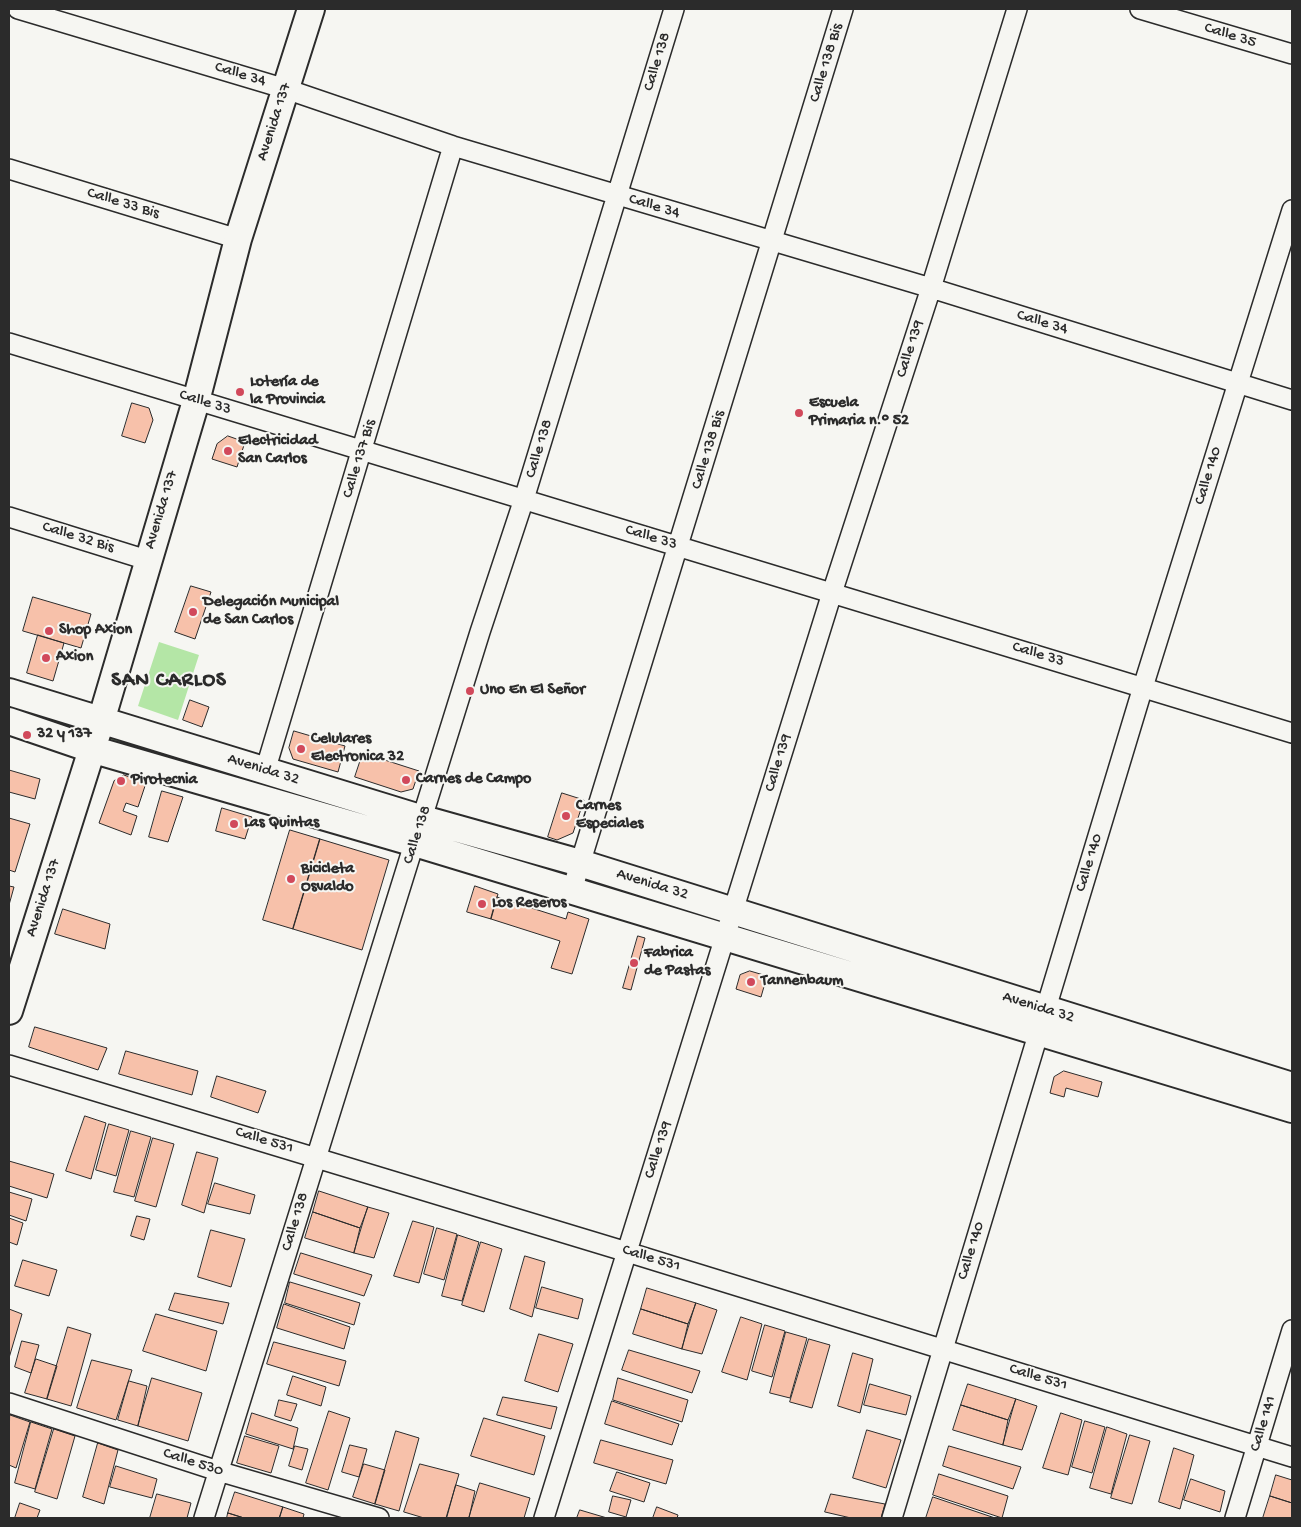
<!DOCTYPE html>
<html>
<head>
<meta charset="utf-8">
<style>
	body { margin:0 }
	#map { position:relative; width:1301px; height:1527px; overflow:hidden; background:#f6f6f2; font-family:"Gochi Hand",sans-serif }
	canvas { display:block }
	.frame { position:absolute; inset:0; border:10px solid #2b2b2b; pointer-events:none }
</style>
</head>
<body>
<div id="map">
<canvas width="1301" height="1527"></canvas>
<div class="frame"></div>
</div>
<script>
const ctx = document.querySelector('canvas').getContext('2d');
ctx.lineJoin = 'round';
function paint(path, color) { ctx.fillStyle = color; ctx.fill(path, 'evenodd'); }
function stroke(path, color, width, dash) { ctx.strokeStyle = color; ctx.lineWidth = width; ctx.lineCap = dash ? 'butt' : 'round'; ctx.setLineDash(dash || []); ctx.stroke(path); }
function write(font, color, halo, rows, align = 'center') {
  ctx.font = font + ' "Gochi Hand",sans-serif'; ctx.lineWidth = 4; ctx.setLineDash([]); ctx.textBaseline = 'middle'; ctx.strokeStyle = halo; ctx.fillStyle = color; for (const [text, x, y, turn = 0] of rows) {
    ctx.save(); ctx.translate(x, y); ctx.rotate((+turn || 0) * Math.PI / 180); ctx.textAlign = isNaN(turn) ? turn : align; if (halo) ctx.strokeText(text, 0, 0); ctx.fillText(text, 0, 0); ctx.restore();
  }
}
paint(new Path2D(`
	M 159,642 L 199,655 L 178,720 L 138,706 Z
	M 100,732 L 394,824 L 392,827 L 98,736 Z`), '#b4e6a6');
const building = new Path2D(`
	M 132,403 L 149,408 L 153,420 L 145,443 L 122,436 Z
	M 228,436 L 245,442 L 237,467 L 212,459 L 217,444 Z
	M 191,586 L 211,592 L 195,639 L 175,632 Z
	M 33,597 L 91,614 L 81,648 L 23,631 Z
	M 38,635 L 64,643 L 53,681 L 27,673 Z
	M 190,700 L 209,707 L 202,727 L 183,720 Z
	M 294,731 L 345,746 L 338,772 L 293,759 L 289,748 Z
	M 363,753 L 419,771 L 413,789 L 401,792 L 355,777 Z
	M 9,770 L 40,779 L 35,799 L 9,792 Z
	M 124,775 L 146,783 L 138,807 L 126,803 L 123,811 L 137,816 L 131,835 L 99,823 L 114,781 Z
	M 162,791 L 183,797 L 168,842 L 149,837 Z
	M 562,793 L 584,800 L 573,833 L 557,840 L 548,837 Z
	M 222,808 L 252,817 L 245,839 L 216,831 Z
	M 9,818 L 30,824 L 15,872 L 9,870 Z
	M 290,830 L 320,839 L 293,929 L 263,920 Z
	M 320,839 L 389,860 L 362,950 L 293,929 Z
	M 9,886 L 14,887 L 9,905 Z
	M 475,886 L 498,894 L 491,919 L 467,912 Z
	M 497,897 L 566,919 L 568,912 L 589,919 L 572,974 L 551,968 L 560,941 L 491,919 Z
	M 63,909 L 110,924 L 105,949 L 55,934 Z
	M 638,936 L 645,938 L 631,990 L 623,988 Z
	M 750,971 L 767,976 L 761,997 L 736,989 L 740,975 Z
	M 35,1027 L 107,1048 L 98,1070 L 29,1047 Z
	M 126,1051 L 198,1071 L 192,1095 L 119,1074 Z
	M 1064,1071 L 1102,1082 L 1098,1097 L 1066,1088 L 1064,1097 L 1050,1093 L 1054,1077 Z
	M 217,1076 L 266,1091 L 258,1113 L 211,1097 Z
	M 85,1116 L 106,1123 L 91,1179 L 66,1171 Z
	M 109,1124 L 129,1130 L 116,1176 L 96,1170 Z
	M 131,1131 L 151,1137 L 134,1197 L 114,1192 Z
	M 153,1138 L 174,1144 L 156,1207 L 135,1201 Z
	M 197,1152 L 218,1158 L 204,1213 L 182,1205 Z
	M 9,1161 L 54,1174 L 47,1198 L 9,1186 Z
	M 215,1183 L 255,1195 L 250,1214 L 208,1204 Z
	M 319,1191 L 368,1207 L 360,1228 L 313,1212 Z
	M 9,1192 L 32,1199 L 26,1221 L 9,1215 Z
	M 368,1207 L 389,1213 L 374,1258 L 354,1253 Z
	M 313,1212 L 360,1228 L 354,1253 L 305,1238 Z
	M 137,1216 L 150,1219 L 144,1240 L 131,1236 Z
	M 9,1218 L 23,1223 L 17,1245 L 9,1242 Z
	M 413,1221 L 434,1227 L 419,1283 L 394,1276 Z
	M 437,1228 L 457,1234 L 444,1280 L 424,1274 Z
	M 211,1230 L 245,1239 L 231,1287 L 198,1277 Z
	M 458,1235 L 479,1242 L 462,1301 L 442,1296 Z
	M 481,1242 L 502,1249 L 484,1312 L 462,1305 Z
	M 301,1253 L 372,1275 L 364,1296 L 294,1274 Z
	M 525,1256 L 545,1262 L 532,1317 L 510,1309 Z
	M 23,1260 L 57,1270 L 49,1296 L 15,1286 Z
	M 290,1282 L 360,1303 L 354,1325 L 285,1303 Z
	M 542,1287 L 583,1299 L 578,1319 L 536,1308 Z
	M 647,1288 L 696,1303 L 688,1324 L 641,1309 Z
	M 175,1293 L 229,1303 L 223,1324 L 169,1310 Z
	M 696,1303 L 717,1310 L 702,1354 L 682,1349 Z
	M 284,1304 L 350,1327 L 344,1349 L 277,1328 Z
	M 9,1309 L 22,1314 L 9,1358 Z
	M 641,1309 L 688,1324 L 682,1349 L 633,1334 Z
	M 156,1314 L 217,1331 L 206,1371 L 143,1351 Z
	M 741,1317 L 762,1324 L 747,1380 L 722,1372 Z
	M 765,1325 L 785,1331 L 772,1377 L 752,1371 Z
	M 68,1327 L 91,1334 L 71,1406 L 47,1399 Z
	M 786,1332 L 807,1338 L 790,1398 L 770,1393 Z
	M 539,1334 L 573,1344 L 558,1392 L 525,1381 Z
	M 809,1339 L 830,1345 L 812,1408 L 790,1402 Z
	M 22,1341 L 39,1345 L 31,1373 L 15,1367 Z
	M 274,1342 L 346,1361 L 339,1386 L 267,1364 Z
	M 629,1350 L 700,1371 L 692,1393 L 622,1370 Z
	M 853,1353 L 873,1359 L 860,1413 L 838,1406 Z
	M 36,1359 L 57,1366 L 47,1399 L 25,1393 Z
	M 92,1360 L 132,1370 L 116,1420 L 77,1408 Z
	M 293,1376 L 326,1387 L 321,1406 L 287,1395 Z
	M 152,1378 L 202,1393 L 188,1441 L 138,1426 Z
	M 618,1378 L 688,1400 L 682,1422 L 613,1400 Z
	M 129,1381 L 147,1386 L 138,1426 L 118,1420 Z
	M 870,1384 L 911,1396 L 906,1415 L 864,1405 Z
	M 968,1384 L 1016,1399 L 1008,1420 L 961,1405 Z
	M 503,1397 L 557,1407 L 551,1429 L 497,1415 Z
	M 1016,1399 L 1037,1406 L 1022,1450 L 1003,1445 Z
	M 279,1400 L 297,1404 L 291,1421 L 275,1416 Z
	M 612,1401 L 679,1424 L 672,1445 L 605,1424 Z
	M 961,1405 L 1008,1420 L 1003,1445 L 953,1430 Z
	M 329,1411 L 350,1418 L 328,1490 L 306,1483 Z
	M 252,1413 L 298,1428 L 293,1449 L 246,1434 Z
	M 1061,1413 L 1082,1420 L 1068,1475 L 1043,1468 Z
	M 10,1415 L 30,1422 L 16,1468 L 9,1465 Z
	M 484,1418 L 545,1436 L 534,1475 L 471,1456 Z
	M 1085,1421 L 1105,1427 L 1092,1473 L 1072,1467 Z
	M 31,1422 L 52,1429 L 35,1489 L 15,1483 Z
	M 1107,1427 L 1127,1434 L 1111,1494 L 1090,1488 Z
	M 54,1429 L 75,1436 L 57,1499 L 35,1492 Z
	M 867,1430 L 901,1440 L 886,1488 L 853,1478 Z
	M 396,1431 L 419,1438 L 399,1511 L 375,1504 Z
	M 1130,1435 L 1150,1441 L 1132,1504 L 1111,1498 Z
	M 245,1436 L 279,1446 L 271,1473 L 237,1463 Z
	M 601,1440 L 673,1460 L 666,1484 L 594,1463 Z
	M 98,1443 L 118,1450 L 104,1504 L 83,1497 Z
	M 350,1445 L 367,1449 L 359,1477 L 342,1472 Z
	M 295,1446 L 308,1449 L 302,1470 L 289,1466 Z
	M 949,1446 L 1021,1467 L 1013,1489 L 943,1466 Z
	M 1174,1448 L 1194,1455 L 1180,1509 L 1159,1502 Z
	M 364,1464 L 385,1470 L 375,1504 L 353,1497 Z
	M 420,1464 L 459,1474 L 446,1518 L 424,1518 L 404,1512 Z
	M 116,1466 L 157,1479 L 152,1498 L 110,1487 Z
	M 617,1472 L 650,1483 L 644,1502 L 610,1491 Z
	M 939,1474 L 1008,1496 L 1002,1518 L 933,1495 Z
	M 1276,1475 L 1292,1480 L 1292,1503 L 1270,1496 Z
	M 1191,1479 L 1225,1491 L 1220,1512 L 1184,1500 Z
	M 480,1483 L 530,1498 L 524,1518 L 469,1518 Z
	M 456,1485 L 475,1491 L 469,1518 L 447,1518 Z
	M 235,1492 L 283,1507 L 279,1518 L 244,1518 L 228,1513 Z
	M 157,1494 L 191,1503 L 187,1518 L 150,1518 Z
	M 831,1494 L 885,1504 L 881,1518 L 851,1518 L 825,1512 Z
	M 613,1496 L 631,1500 L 626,1517 L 609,1512 Z
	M 1270,1496 L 1292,1503 L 1292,1518 L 1263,1518 Z
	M 933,1497 L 995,1518 L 926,1518 Z
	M 20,1503 L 40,1510 L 37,1518 L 15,1518 Z
	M 283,1507 L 304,1514 L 303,1518 L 280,1518 Z
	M 657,1507 L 678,1515 L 677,1518 L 653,1518 Z
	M 580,1510 L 607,1518 L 577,1518 Z
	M 228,1513 L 244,1518 L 227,1518 Z`);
paint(building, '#f7c1aa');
stroke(building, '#2b2b2b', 1);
const street = new Path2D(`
	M 18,9 L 286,89 L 453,146 L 931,288 L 1292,400
	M 1140,9 L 1292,54
	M 9,169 L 238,239
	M 9,343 L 1292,733
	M 9,517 L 147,560
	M 265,771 L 453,146
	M 572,890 L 843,9
	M 9,1065 L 627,1252 L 1292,1457
	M 9,1403 L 218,1471 L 379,1518
	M 204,1518 L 480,632 L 524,499 L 674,9
	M 544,1518 L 832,593 L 931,288 L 1017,9
	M 892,1518 L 1143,687 L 1292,210
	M 1235,1518 L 1292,1330`);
const secondary = new Path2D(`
	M 9,692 L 423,819 L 580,863 L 1292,1086
	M 9,721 L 91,749 L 415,843 L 1292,1109
	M 9,1011 L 101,721 L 196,401 L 238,239 L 311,9`);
stroke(street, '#2b2b2b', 22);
stroke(secondary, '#2b2b2b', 30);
stroke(street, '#f6f6f2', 19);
stroke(secondary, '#f6f6f2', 26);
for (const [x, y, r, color] of [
	[240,392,5,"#d1495b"],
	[799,413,5,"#d1495b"],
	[228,451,5,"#d1495b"],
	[193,612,5,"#d1495b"],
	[49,631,5,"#d1495b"],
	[46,658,5,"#d1495b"],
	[470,691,5,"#d1495b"],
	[27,735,5,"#d1495b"],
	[301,749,5,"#d1495b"],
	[406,780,5,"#d1495b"],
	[121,781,5,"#d1495b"],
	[566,816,5,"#d1495b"],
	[234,824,5,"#d1495b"],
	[291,879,5,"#d1495b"],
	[482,904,5,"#d1495b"],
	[634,963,5,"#d1495b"],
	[751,982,5,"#d1495b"]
]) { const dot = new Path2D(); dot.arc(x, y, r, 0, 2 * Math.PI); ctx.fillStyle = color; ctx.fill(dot); stroke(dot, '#f6f6f2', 2); }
write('16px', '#2b2b2b', '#f6f6f2', [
	["Calle 35",1230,36,17],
	["Calle 138",658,62,-73],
	["Calle 138 Bis",827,63,-73],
	["Calle 34",240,75,17],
	["Avenida 137",275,122,-72],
	["Calle 33 Bis",123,204,17],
	["Calle 34",654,207,17],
	["Calle 34",1042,323,17],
	["Calle 139",911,349,-72],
	["Calle 33",205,403,17],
	["Calle 138",540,449,-73],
	["Calle 138 Bis",709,450,-73],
	["Calle 137 Bis",360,459,-73],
	["Calle 140",1209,476,-73],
	["Avenida 137",162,510,-73],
	["Calle 32 Bis",78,538,17],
	["Calle 33",651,538,17],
	["Calle 33",1038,655,17],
	["Calle 139",779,763,-73],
	["Avenida 32",263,770,17],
	["Calle 138",418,835,-72],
	["Calle 140",1090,863,-73],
	["Avenida 32",652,885,17],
	["Avenida 137",44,898,-72],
	["Avenida 32",1038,1008,17],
	["Calle 531",264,1141,17],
	["Calle 139",659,1150,-72],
	["Calle 138",296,1222,-73],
	["Calle 140",972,1251,-73],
	["Calle 531",651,1259,17],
	["Calle 531",1038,1378,17],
	["Calle 141",1264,1424,-73],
	["Calle 530",193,1463,18]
]);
write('bold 16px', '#2b2b2b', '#f6f6f2', [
	["Lotería de",250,383],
	["la Provincia",250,401],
	["Escuela",809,404],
	["Primaria n.° 52",809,422],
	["Electricidad",238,442],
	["San Carlos",238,460],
	["Delegación Municipal",203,603],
	["de San Carlos",203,621],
	["Shop Axion",59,631],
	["Axion",56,658],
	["Uno En El Señor",480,691],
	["32 y 137",37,735],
	["Celulares",311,740],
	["Electronica 32",311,758],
	["Carnes de Campo",416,780],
	["Pirotecnia",131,781],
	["Carnes",576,807],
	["Especiales",576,825],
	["Las Quintas",244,824],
	["Bicicleta",301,870],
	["Osvaldo",301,888],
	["Los Reseros",492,904],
	["Fabrica",644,954],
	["de Pastas",644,972],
	["Tannenbaum",761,982]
], 'left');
ctx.letterSpacing = '1px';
write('bold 21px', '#2b2b2b', '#f6f6f2', [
	["SAN CARLOS",169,682]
]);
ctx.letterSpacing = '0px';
</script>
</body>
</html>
